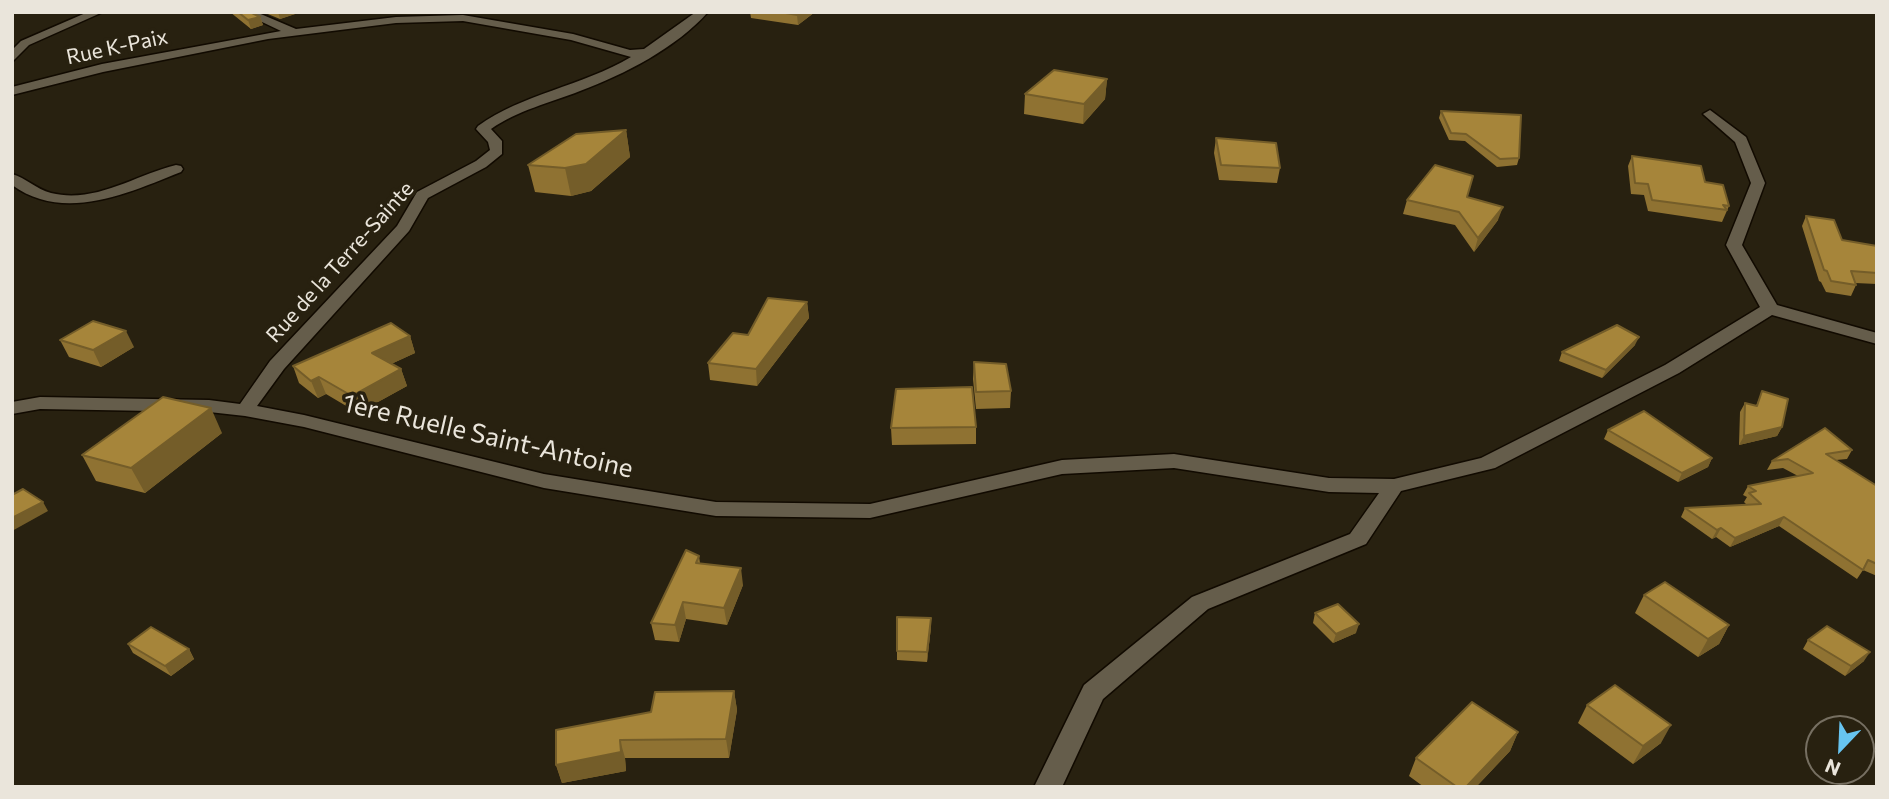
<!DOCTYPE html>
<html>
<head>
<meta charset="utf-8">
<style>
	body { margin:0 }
	#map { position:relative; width:1889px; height:799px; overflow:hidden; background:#282110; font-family:Commissioner,sans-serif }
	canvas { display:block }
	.frame { position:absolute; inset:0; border:14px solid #eae5db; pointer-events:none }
	.north { position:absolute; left:1805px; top:715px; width:70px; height:70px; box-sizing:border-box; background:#282110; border:2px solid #766f61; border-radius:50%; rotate:203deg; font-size:19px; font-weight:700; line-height:28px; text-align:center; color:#eae5db }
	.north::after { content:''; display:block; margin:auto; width:24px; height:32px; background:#67c4f0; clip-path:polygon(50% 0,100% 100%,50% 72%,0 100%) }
</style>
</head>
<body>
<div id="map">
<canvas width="1889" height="799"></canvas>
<div class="frame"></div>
<div class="north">N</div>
</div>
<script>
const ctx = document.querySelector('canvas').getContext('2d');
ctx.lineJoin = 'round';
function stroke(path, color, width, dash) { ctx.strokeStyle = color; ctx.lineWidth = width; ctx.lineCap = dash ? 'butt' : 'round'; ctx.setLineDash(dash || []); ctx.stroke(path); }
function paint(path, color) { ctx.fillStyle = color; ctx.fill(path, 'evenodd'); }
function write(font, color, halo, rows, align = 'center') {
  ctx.font = font + ' Commissioner,sans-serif'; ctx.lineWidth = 7; ctx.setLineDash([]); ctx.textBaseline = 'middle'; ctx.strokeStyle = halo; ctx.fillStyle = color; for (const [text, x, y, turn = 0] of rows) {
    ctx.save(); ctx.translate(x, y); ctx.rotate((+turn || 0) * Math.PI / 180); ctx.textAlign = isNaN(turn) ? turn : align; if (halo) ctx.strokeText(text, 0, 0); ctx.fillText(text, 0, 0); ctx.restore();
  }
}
const minor = new Path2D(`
	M 88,12 L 103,12 L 29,45 L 12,62 L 12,50 L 21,41 Z
	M 241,12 L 256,12 L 296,29 L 396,17 L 463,15 L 573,34 L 630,50 L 644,49 L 696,12 L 708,12 C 676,48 625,74 580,91 C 550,103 518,110 491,129 L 502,141 L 502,154 L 486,167 L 428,198 L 409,231 L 284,369 L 257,406 L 304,415 L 544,474 L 716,502 L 870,504 L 1062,460 L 1174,454 L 1329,478 L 1394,479 L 1481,458 L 1665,365 L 1760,307 L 1726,245 L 1751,183 L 1735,142 L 1703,114 L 1710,110 L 1746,137 L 1765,183 L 1742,245 L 1777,305 L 1877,333 L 1877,344 L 1772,315 L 1679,373 L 1495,468 L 1401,491 L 1366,544 L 1208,609 L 1103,699 L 1062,787 L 1034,787 L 1084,685 L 1192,597 L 1350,534 L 1379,493 L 1329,492 L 1174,468 L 1062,474 L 870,518 L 716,516 L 544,488 L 304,427 L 245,416 L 209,412 L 40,409 L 12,414 L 12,402 L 40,397 L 209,400 L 240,404 L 270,361 L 397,226 L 417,192 L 476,161 L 490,150 L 488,142 L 476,129 L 478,126 C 522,94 582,86 631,57 L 571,40 L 463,21 L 396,23 L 268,39 L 103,72 L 12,95 L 12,87 L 102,64 L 281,31 Z
	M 176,165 L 181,166 L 183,169 L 181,172 C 128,193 64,223 12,185 L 12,174 C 26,178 36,189 51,193 C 95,204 135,175 176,165 Z`);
stroke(minor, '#110a00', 3);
paint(minor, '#655d4b');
paint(new Path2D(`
	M 230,12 L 250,12 L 260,17 L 263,25 L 251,29 Z
	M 263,12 L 301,12 L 280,19 Z
	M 750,12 L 815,12 L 798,25 L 751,18 Z
	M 1107,79 L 1105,99 L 1083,124 L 1024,114 L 1025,94 Z
	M 1441,111 L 1519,158 L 1517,165 L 1497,167 L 1465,141 L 1449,140 L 1439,118 Z
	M 626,130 L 630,157 L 591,191 L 571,196 L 535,192 L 528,165 Z
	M 1216,138 L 1280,168 L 1277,183 L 1219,180 L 1214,153 Z
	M 1632,156 L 1705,182 L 1729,206 L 1722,222 L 1648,211 L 1644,195 L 1631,194 L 1628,166 Z
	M 1407,200 L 1498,220 L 1474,252 L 1455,225 L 1403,214 Z
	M 1806,216 L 1842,240 L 1877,246 L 1877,284 L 1855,283 L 1856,285 L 1851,296 L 1826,292 L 1821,282 L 1819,281 L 1802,226 Z
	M 807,302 L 809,318 L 757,386 L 710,380 L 708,363 Z
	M 410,336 L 415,353 L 391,364 L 401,369 L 407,386 L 358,413 L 326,394 L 318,398 L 299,383 L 293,366 Z
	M 60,340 L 134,347 L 101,367 L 69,357 Z
	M 1635,345 L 1602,378 L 1559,361 L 1562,352 Z
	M 974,362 L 1011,391 L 1010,408 L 976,409 L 973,379 Z
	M 1762,391 L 1782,427 L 1777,436 L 1739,445 L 1740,412 L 1745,403 L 1756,406 Z
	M 976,427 L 976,444 L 892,445 L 891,428 Z
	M 1608,430 L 1712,458 L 1708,467 L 1678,482 L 1604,439 Z
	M 222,433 L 145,493 L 96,481 L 82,455 Z
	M 1852,450 L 1847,459 L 1836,460 L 1877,486 L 1877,576 L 1863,570 L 1857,579 L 1779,526 L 1730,547 L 1716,537 L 1712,539 L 1681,517 L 1685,508 L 1747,505 L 1744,502 L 1747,497 L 1743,495 L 1748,486 L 1798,476 L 1783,468 L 1767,470 L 1772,461 Z
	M 699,556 L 700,563 L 743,585 L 727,625 L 686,619 L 679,642 L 655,640 L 651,623 Z
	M 1644,595 L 1729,625 L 1719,644 L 1698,657 L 1635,613 Z
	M 1315,613 L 1356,633 L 1333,643 L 1313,623 Z
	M 897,617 L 931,618 L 931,627 L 927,662 L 897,660 Z
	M 1808,640 L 1864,661 L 1845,676 L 1803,649 Z
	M 128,644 L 189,649 L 194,659 L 171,676 L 133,653 Z
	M 734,691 L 737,710 L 729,758 L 625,758 L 626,771 L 562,783 L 556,765 L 651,712 Z
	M 1587,705 L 1661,743 L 1633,764 L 1578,723 Z
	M 1518,732 L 1510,751 L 1476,787 L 1424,787 L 1409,776 L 1416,758 Z`), '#8f7232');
paint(new Path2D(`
	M 278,12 L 301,12 L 280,19 Z
	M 801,12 L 815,12 L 798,25 L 797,15 Z
	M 260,17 L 263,25 L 251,29 L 248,20 Z
	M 1107,79 L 1105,99 L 1083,124 L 1084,104 Z
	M 626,130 L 630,157 L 591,191 L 571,196 L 565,168 Z
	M 1503,207 L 1498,220 L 1474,252 L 1478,238 Z
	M 807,302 L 809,318 L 757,386 L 756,369 Z
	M 126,331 L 134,347 L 101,367 L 93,350 Z
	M 410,336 L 415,353 L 378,370 L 372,353 Z
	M 1639,337 L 1635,345 L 1602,378 L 1606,370 Z
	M 401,369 L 407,386 L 358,413 L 352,396 Z
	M 319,377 L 326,394 L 318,398 L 311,381 Z
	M 211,408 L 222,433 L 145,493 L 131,468 Z
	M 1782,427 L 1777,436 L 1739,445 L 1744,436 Z
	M 1712,458 L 1708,467 L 1678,482 L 1682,473 Z
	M 43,502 L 48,511 L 12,531 L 12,518 Z
	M 1784,517 L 1779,526 L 1730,547 L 1735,538 Z
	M 1721,528 L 1716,537 L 1712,539 L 1717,530 Z
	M 741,568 L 743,585 L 727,625 L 724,608 Z
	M 683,602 L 686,619 L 679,642 L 675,625 Z
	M 931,618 L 931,627 L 927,662 L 927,652 Z
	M 1359,624 L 1356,633 L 1333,643 L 1336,634 Z
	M 1729,625 L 1719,644 L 1698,657 L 1708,639 Z
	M 189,649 L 194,659 L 171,676 L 165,666 Z
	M 1870,652 L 1864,661 L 1845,676 L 1851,666 Z
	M 734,691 L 737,710 L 729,758 L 726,739 Z
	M 1671,725 L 1661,743 L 1633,764 L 1643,746 Z
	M 1518,732 L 1510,751 L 1476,787 L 1466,787 Z
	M 620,740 L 625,758 L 626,771 L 562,783 L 556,765 Z`), '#745d29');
const building = new Path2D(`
	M 238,12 L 250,12 L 260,17 L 248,20 Z
	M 780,12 L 801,12 L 797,15 Z
	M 1054,70 L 1107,79 L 1084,104 L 1025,94 Z
	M 1441,111 L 1521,115 L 1519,158 L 1500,159 L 1466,134 L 1451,133 Z
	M 626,130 L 586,164 L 565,168 L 528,165 L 576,134 Z
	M 1216,138 L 1276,143 L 1280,168 L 1221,165 Z
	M 1632,156 L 1701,166 L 1705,182 L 1723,185 L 1729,206 L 1723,205 L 1727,210 L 1652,200 L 1648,184 L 1635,183 Z
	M 1435,165 L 1473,176 L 1467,197 L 1503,207 L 1478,238 L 1459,212 L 1407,200 Z
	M 1806,216 L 1834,220 L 1842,240 L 1877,246 L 1877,273 L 1851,271 L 1856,285 L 1831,281 L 1827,271 L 1824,270 Z
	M 768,298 L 807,302 L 756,369 L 708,363 L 733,333 L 748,335 Z
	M 93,321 L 126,331 L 93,350 L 60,340 Z
	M 391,323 L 410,336 L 372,353 L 401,369 L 352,396 L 319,377 L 311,381 L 293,366 Z
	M 1617,325 L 1639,337 L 1606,370 L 1562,352 Z
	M 974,362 L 1006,364 L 1011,391 L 976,392 Z
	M 972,387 L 976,427 L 891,428 L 896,389 Z
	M 1762,391 L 1788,399 L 1782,427 L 1744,436 L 1745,403 L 1757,406 Z
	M 163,397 L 211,408 L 131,468 L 82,455 Z
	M 1644,411 L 1712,458 L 1682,473 L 1608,430 Z
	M 1825,428 L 1852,450 L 1826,454 L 1877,486 L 1877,564 L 1868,560 L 1863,570 L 1784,517 L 1735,538 L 1721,528 L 1717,530 L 1685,508 L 1761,504 L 1749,493 L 1756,491 L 1748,486 L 1813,473 L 1788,459 L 1772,461 Z
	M 23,489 L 43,502 L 12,518 L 12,495 Z
	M 686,550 L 699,556 L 696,563 L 741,568 L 724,608 L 683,602 L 675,625 L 651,623 Z
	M 1665,582 L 1729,625 L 1708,639 L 1644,595 Z
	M 1338,604 L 1359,624 L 1336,634 L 1315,613 Z
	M 897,617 L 931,618 L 927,652 L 897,651 Z
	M 1827,626 L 1870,652 L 1851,666 L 1808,640 Z
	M 151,627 L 189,649 L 165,666 L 128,644 Z
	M 1615,685 L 1671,725 L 1643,746 L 1587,705 Z
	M 734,691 L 726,739 L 620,740 L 621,752 L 556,765 L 556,730 L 651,712 L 655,692 Z
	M 1472,702 L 1518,732 L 1466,787 L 1457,787 L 1416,758 Z`);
paint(building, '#a6853a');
stroke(building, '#745d29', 2);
write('21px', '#eae5db', '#282110', [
	["Rue K-Paix",117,47,-12],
	["Rue de la Terre-Sainte",340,262,-48]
]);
write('26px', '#eae5db', '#282110', [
	["1ère Ruelle Saint-Antoine",488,436,13]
]);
</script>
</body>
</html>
